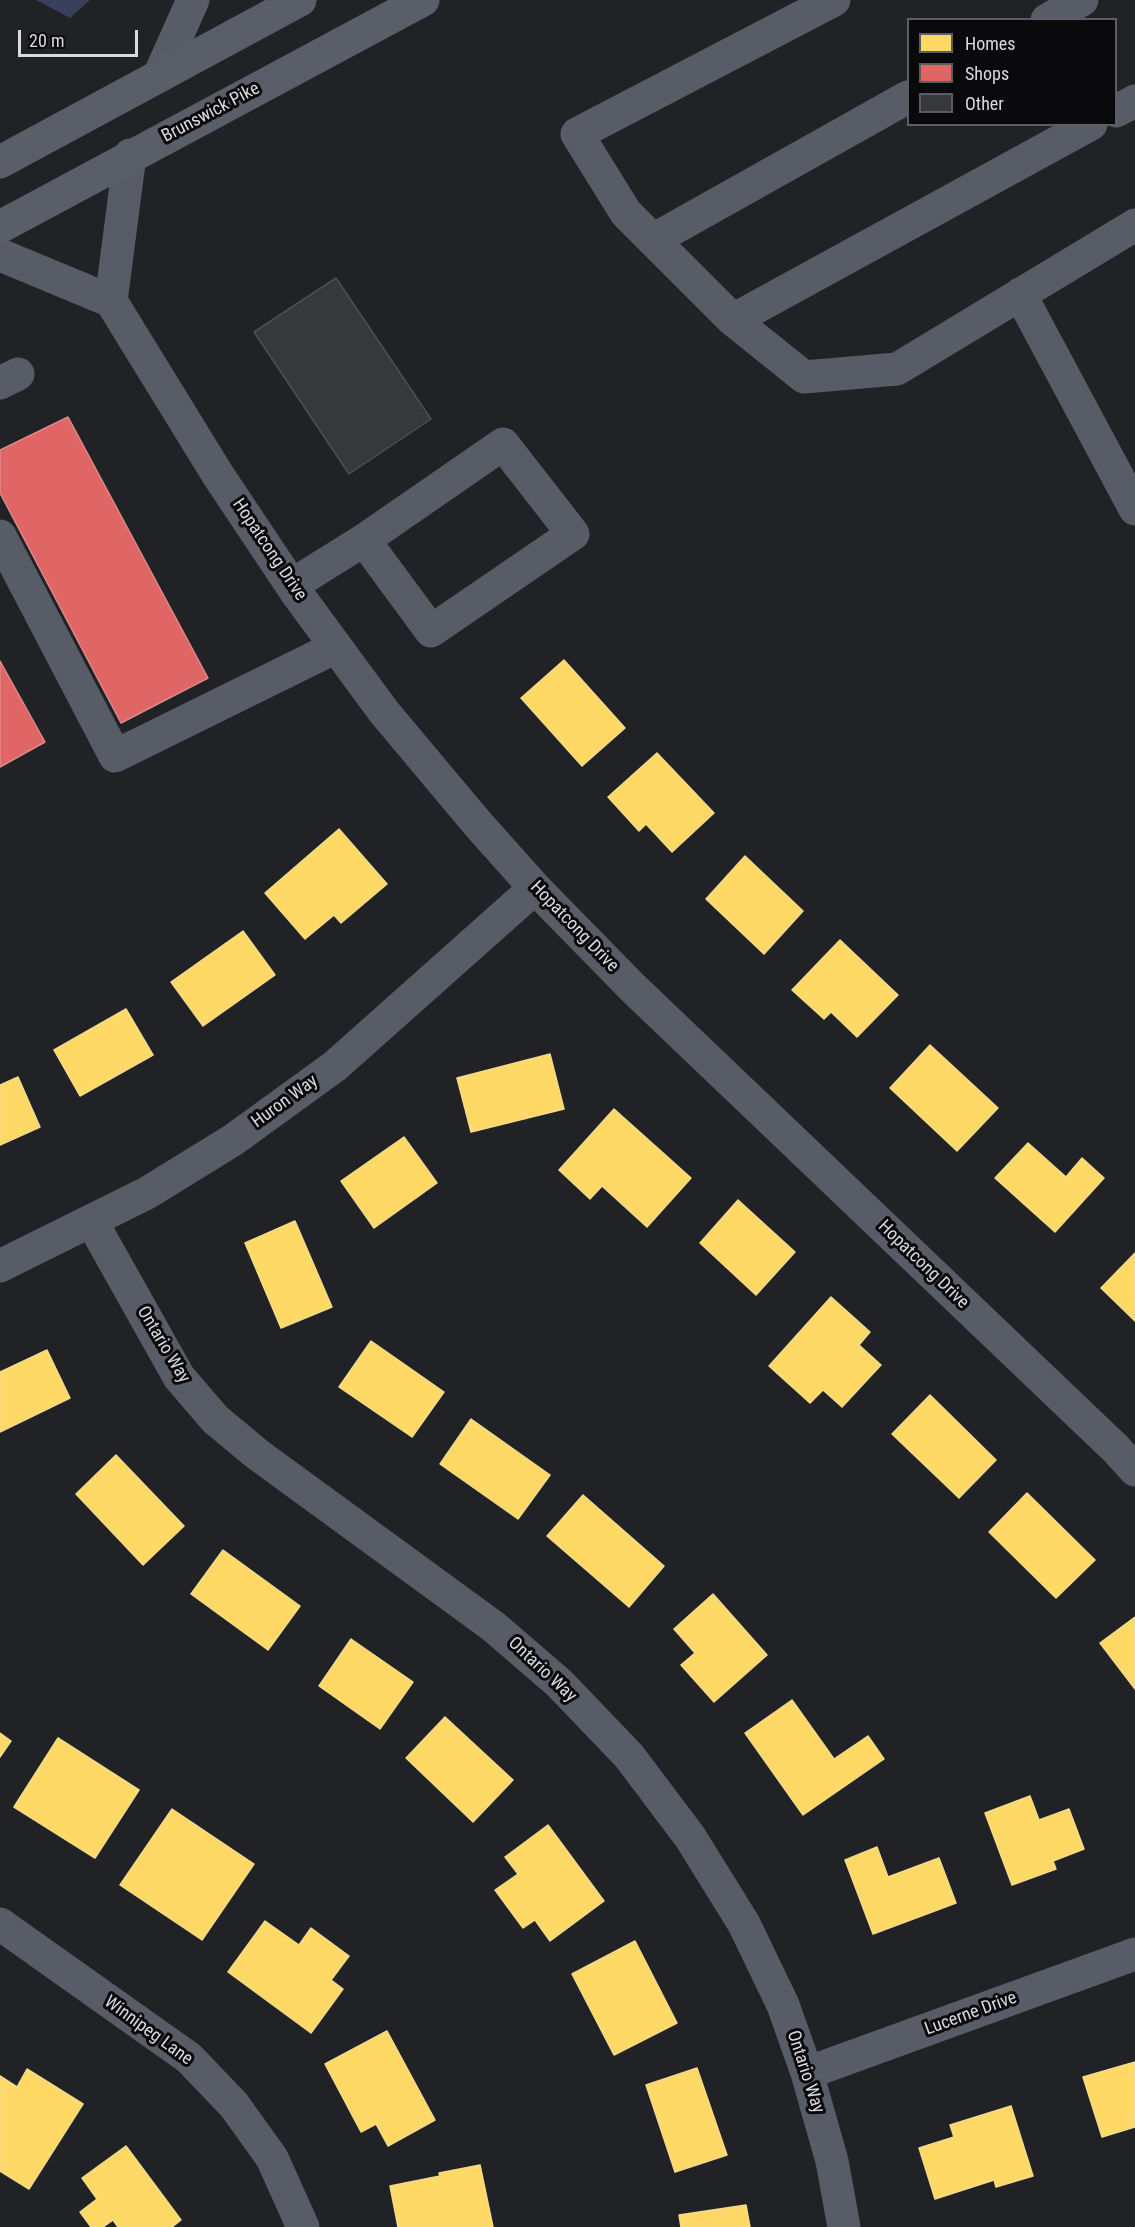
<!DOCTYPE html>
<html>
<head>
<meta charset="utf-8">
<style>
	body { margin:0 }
	#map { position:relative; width:1135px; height:2227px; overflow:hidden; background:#202225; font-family:"Roboto Condensed",sans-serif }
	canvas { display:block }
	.legend { position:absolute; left:907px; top:18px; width:210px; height:108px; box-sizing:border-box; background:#0a0a0d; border:2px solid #5d5e61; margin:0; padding:8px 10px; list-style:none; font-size:18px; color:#dadbdf }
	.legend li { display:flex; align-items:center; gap:12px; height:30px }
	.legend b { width:30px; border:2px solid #5d5e61 }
	.scale { position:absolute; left:18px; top:30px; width:120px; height:27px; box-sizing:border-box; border:3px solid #dadbdf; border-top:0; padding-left:8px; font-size:18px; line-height:21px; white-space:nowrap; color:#dadbdf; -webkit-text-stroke:4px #0a0a0d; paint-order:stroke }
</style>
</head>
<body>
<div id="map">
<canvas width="1135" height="2227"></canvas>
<ul class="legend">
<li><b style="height:16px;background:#ffd966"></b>Homes</li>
<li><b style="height:16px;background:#e06666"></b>Shops</li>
<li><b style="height:16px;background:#37383b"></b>Other</li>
</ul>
<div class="scale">20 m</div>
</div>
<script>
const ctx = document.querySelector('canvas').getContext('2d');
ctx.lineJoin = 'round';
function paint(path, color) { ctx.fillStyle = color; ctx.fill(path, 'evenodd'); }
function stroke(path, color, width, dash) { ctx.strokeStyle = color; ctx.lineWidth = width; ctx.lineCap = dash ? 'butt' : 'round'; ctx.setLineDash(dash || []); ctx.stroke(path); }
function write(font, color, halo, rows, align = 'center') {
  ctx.font = font + ' "Roboto Condensed",sans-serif'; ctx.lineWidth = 6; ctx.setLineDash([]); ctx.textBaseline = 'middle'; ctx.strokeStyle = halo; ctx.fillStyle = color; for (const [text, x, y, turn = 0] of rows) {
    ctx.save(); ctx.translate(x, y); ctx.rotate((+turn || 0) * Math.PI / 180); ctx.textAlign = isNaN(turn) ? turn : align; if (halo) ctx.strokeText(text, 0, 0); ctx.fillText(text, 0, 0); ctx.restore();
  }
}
paint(new Path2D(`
	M 36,0 L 90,0 L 70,18 Z`), '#39405d');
const homes = new Path2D(`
	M 564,660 L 625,728 L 582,766 L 521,698 Z
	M 657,753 L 714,813 L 672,852 L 646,824 L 639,831 L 608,797 Z
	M 339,829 L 387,884 L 341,923 L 334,915 L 305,939 L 265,893 Z
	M 745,856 L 803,911 L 764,954 L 706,899 Z
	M 243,931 L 275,975 L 203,1026 L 171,982 Z
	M 840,940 L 898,995 L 857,1037 L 831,1012 L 824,1019 L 792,990 Z
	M 126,1009 L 153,1055 L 80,1096 L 54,1050 Z
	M 930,1045 L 998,1108 L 957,1151 L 890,1088 Z
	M 550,1054 L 564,1109 L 471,1132 L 457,1078 Z
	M 18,1077 L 40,1127 L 0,1145 L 0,1085 Z
	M 614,1109 L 691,1178 L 647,1227 L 602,1186 L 590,1199 L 559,1170 Z
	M 404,1137 L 437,1183 L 374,1228 L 341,1181 Z
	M 1028,1143 L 1066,1177 L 1082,1158 L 1104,1178 L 1055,1232 L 995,1178 Z
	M 738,1200 L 795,1252 L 756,1295 L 700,1243 Z
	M 295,1221 L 332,1307 L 281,1328 L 245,1243 Z
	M 1135,1253 L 1135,1321 L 1101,1288 Z
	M 831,1297 L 870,1332 L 859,1345 L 881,1365 L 842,1407 L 823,1390 L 810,1403 L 769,1366 Z
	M 371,1341 L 444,1392 L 412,1437 L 339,1387 Z
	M 47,1350 L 70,1398 L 0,1432 L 0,1372 Z
	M 930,1395 L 996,1460 L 959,1498 L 892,1434 Z
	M 471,1419 L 550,1475 L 518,1519 L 440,1464 Z
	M 116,1455 L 184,1526 L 143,1565 L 76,1494 Z
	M 1027,1493 L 1095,1560 L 1056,1598 L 989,1532 Z
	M 583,1495 L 664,1566 L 629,1607 L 547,1536 Z
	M 223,1550 L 300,1606 L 268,1650 L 191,1594 Z
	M 713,1594 L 767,1655 L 714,1702 L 681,1665 L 695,1653 L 674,1629 Z
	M 1135,1617 L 1135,1689 L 1100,1643 Z
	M 351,1639 L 413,1682 L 380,1729 L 319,1686 Z
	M 792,1700 L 834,1759 L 868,1736 L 884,1759 L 803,1815 L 745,1733 Z
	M 445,1717 L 513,1780 L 473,1822 L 406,1758 Z
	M 0,1733 L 11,1741 L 0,1757 Z
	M 58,1738 L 139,1790 L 95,1858 L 14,1807 Z
	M 1030,1796 L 1039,1820 L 1069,1809 L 1084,1849 L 1053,1861 L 1056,1869 L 1012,1885 L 985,1813 Z
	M 172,1809 L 254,1864 L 202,1940 L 120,1885 Z
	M 548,1825 L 604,1901 L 550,1941 L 535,1920 L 523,1928 L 495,1890 L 518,1874 L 505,1857 Z
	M 877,1847 L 888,1877 L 939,1858 L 956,1903 L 873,1934 L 845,1860 Z
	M 265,1921 L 299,1945 L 311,1928 L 349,1956 L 331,1980 L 343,1989 L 311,2033 L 228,1972 Z
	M 635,1941 L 677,2023 L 614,2055 L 572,1974 Z
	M 387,2031 L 435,2120 L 388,2146 L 376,2124 L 361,2132 L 325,2064 Z
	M 1135,2062 L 1135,2127 L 1102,2137 L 1083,2077 Z
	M 697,2068 L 727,2155 L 675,2172 L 646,2085 Z
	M 27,2069 L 83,2104 L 29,2189 L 0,2171 L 0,2076 L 17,2087 Z
	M 1011,2106 L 1033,2176 L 996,2187 L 994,2180 L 935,2199 L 919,2148 L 954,2137 L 950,2125 Z
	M 126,2146 L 181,2220 L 172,2227 L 118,2227 L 113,2220 L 103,2227 L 91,2227 L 80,2212 L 97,2199 L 82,2178 Z
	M 480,2165 L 493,2227 L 398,2227 L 390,2186 L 440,2176 L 439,2173 Z
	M 746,2205 L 750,2227 L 681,2227 L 679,2215 Z`);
paint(homes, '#ffd966');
stroke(homes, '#f4da8a', 1.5);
const shops = new Path2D(`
	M 68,417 L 208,678 L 121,723 L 0,493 L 0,450 Z
	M 0,661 L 45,742 L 0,767 Z`);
paint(shops, '#e06666');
stroke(shops, '#de898a', 1.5);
const building = new Path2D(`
	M 336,278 L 431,419 L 349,474 L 254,332 Z`);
paint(building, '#37383b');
stroke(building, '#4e4f51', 1.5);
stroke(new Path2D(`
	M 834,0 L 577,134 L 626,213 L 733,320 L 1091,124
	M 1047,20 L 1082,0
	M 159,76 L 193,0
	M 1116,111 L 1135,101
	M 653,240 L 908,97
	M 0,255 L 111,301 L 218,475 L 298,595 L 384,712 L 477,823 L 535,888 L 633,988 L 1116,1449 L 1135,1470
	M 1020,294 L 1135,509
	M 111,301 L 130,155
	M 733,320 L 804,377 L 897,369 L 1135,225
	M 0,383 L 18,374
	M 0,536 L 115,756 L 336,647
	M 292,585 L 364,540 L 503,444 L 573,534 L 431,631 L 364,540
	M 92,1222 L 179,1377 L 215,1419 L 257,1454 L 494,1627 L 559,1683 L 629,1756 L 690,1837 L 744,1924 L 783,2005 L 807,2073 L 832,2161 L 844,2227
	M 0,1266 L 147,1193 L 233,1140 L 335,1066 L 535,888
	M 0,1924 L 189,2058 L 234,2105 L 272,2158 L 303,2227
	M 807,2073 L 1135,1954`), '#585c66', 33);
stroke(new Path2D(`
	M 0,162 L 300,0
	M 0,227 L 423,0`), '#5a5e68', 33);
write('18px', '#dadbdf', '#0a0a0d', [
	["Brunswick Pike",211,113,-28],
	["Hopatcong Drive",269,550,56],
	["Hopatcong Drive",574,927,46],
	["Huron Way",285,1102,-36],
	["Hopatcong Drive",923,1265,44],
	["Ontario Way",163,1345,59],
	["Ontario Way",542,1670,43],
	["Lucerne Drive",971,2014,-20],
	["Winnipeg Lane",148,2031,36],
	["Ontario Way",805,2072,72]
]);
</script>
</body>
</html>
